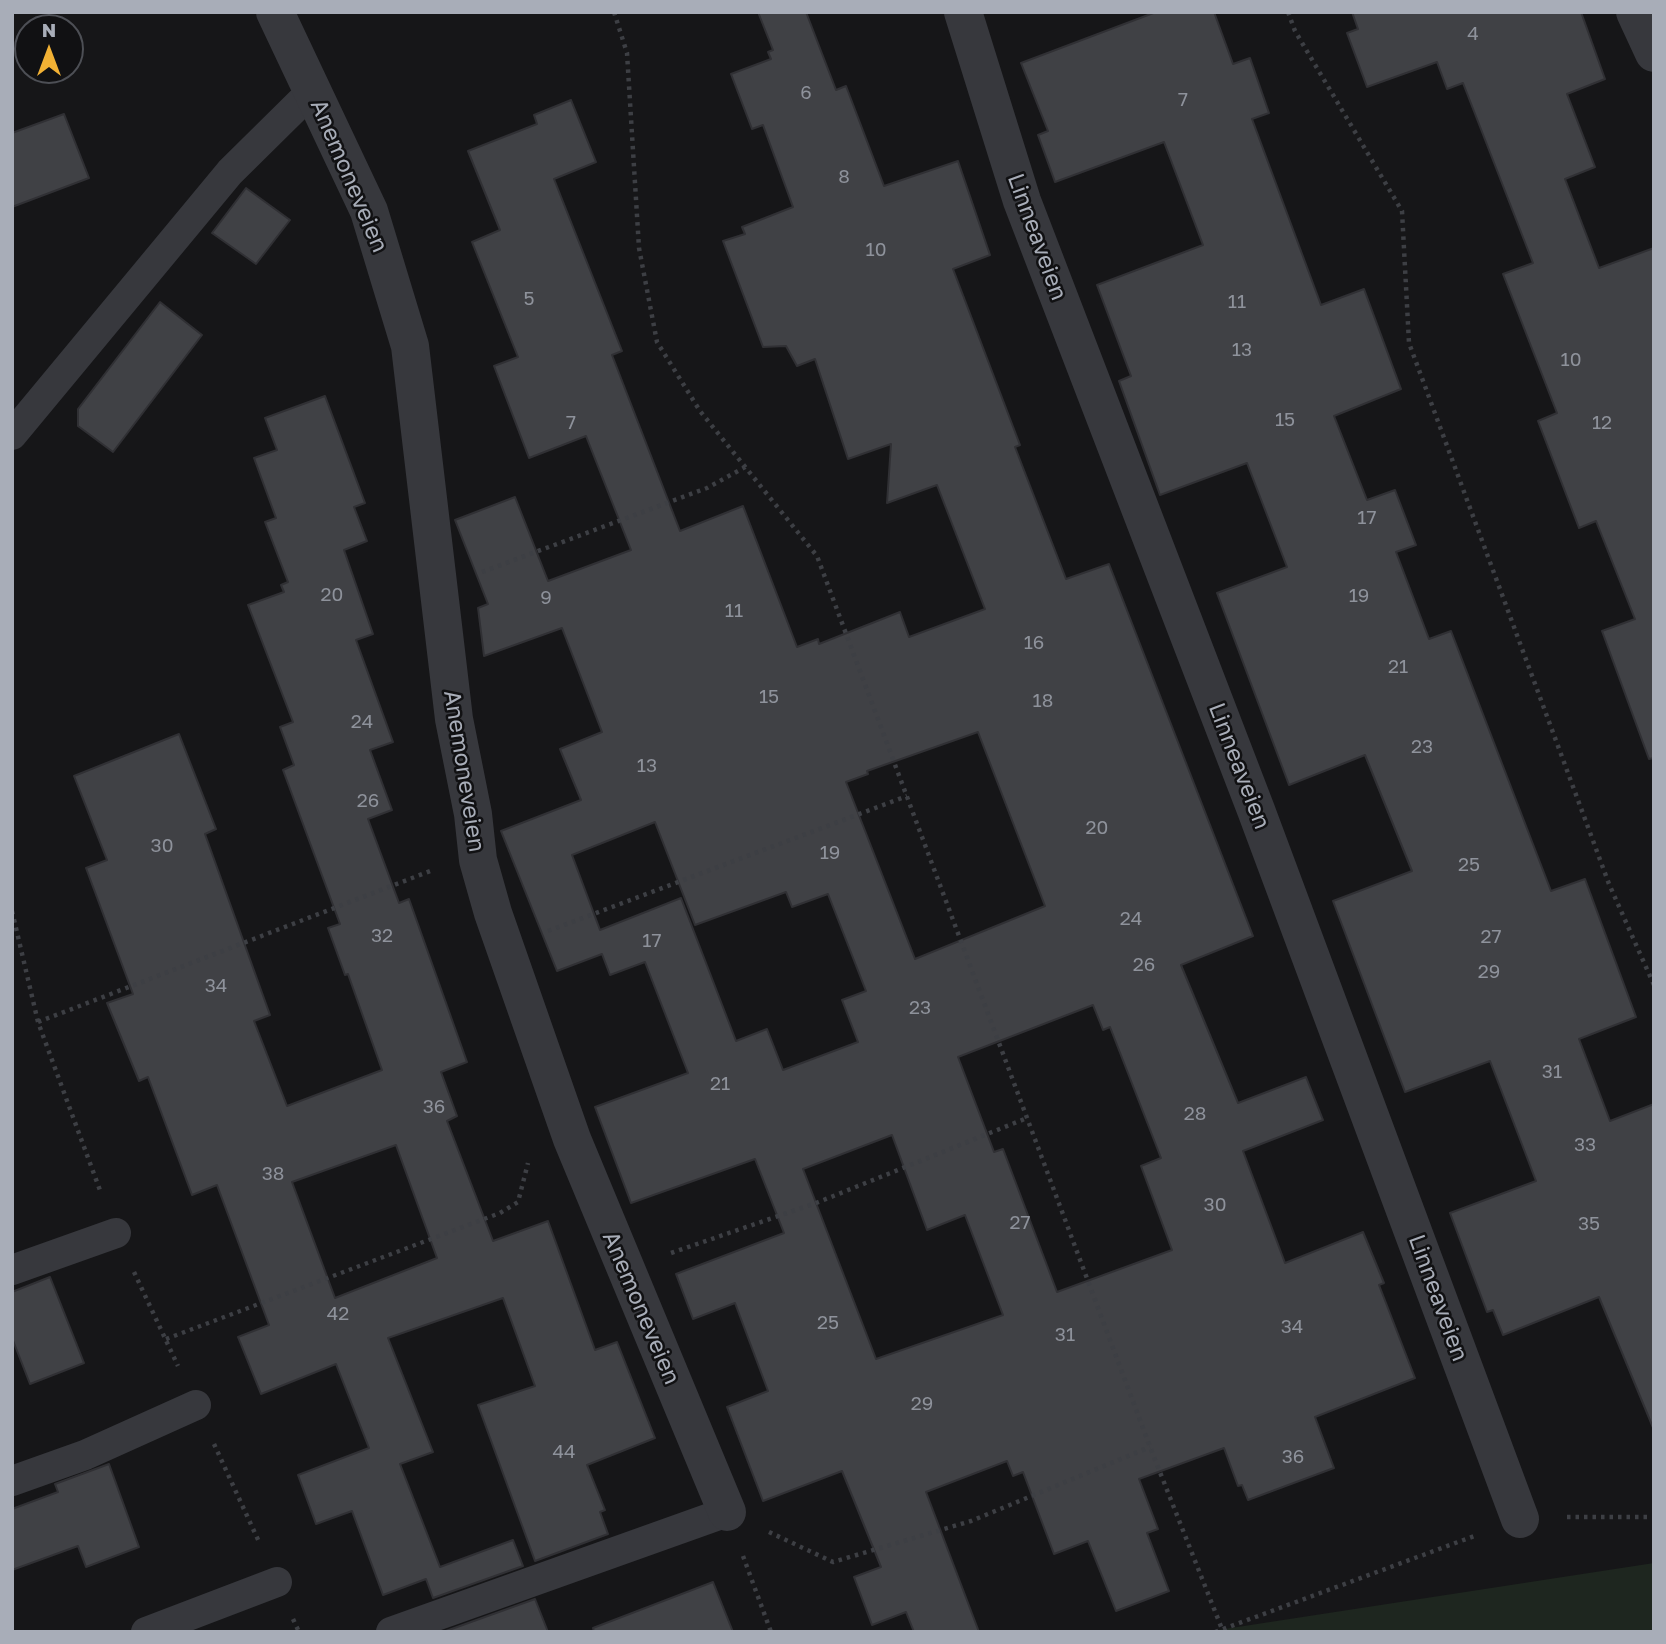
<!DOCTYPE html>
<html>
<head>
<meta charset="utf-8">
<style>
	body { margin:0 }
	#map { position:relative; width:1666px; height:1644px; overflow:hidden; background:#161618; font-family:"Golos Text",sans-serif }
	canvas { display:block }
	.frame { position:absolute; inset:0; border:14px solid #a8adb8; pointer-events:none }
	.north { position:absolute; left:14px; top:14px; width:70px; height:70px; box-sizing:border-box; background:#111113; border:2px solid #4d4f55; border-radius:50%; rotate:0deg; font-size:19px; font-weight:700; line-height:28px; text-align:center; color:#a8adb8 }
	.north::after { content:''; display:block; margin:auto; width:24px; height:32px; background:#f2b134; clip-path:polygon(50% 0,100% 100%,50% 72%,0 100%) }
</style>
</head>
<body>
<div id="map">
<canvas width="1666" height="1644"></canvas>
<div class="frame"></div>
<div class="north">N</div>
</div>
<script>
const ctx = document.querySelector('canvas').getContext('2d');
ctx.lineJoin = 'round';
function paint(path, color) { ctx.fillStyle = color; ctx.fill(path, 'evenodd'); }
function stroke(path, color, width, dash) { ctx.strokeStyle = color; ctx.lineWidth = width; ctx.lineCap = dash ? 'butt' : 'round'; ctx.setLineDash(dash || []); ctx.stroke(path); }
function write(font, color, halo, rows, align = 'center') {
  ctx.font = font + ' "Golos Text",sans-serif'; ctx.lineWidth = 5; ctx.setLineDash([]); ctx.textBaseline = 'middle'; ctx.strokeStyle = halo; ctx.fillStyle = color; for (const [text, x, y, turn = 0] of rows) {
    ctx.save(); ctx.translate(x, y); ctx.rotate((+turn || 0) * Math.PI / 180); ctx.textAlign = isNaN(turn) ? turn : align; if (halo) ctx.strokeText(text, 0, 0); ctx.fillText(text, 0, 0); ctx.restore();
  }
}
paint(new Path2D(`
	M 1654,1563 L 1654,1632 L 1205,1632 Z`), '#1e261f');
const building = new Path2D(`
	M 758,12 L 806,12 L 836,90 L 846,86 L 884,186 L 958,161 L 990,255 L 953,269 L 1020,445 L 1015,447 L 1066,579 L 1109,564 L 1253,936 L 1181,965 L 1238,1103 L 1306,1077 L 1323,1120 L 1243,1151 L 1285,1263 L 1363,1232 L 1384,1283 L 1379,1285 L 1415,1378 L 1315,1417 L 1334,1468 L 1248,1500 L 1242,1485 L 1238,1486 L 1224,1448 L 1139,1479 L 1158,1529 L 1147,1533 L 1169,1591 L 1116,1611 L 1088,1541 L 1054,1554 L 1023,1472 L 1013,1476 L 1007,1461 L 926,1492 L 979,1632 L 914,1632 L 906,1612 L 872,1625 L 854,1577 L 881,1567 L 842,1471 L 763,1501 L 727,1407 L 768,1391 L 735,1303 L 693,1319 L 676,1274 L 784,1233 L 755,1159 L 631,1203 L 595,1107 L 688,1073 L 645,962 L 610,975 L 602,954 L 557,971 L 501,831 L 581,800 L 560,749 L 602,732 L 562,628 L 484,656 L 478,608 L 488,604 L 455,520 L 515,497 L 548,581 L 631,550 L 586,436 L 529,458 L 494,366 L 518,357 L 472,242 L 500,230 L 468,151 L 537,124 L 534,115 L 571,100 L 596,162 L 554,179 L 622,351 L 612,355 L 680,531 L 743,506 L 797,647 L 818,639 L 819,644 L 900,612 L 909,637 L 985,609 L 937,485 L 887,503 L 891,444 L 848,459 L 815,359 L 797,366 L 786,346 L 763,347 L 723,241 L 745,234 L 742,227 L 793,207 L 763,125 L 752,129 L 731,74 L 771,59 L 768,52 L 773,50 ZM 978,732 L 1045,906 L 915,959 L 846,782 L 868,774 L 867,771 ZM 655,822 L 695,925 L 786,892 L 792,907 L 828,894 L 866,991 L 842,1000 L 858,1042 L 783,1070 L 767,1029 L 736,1041 L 681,898 L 600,930 L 572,855 ZM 1093,1005 L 1103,1030 L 1110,1027 L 1161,1158 L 1141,1166 L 1172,1250 L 1057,1292 L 1003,1149 L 994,1152 L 958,1057 ZM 892,1135 L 927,1230 L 965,1215 L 1003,1315 L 876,1359 L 803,1169 Z
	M 1156,12 L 1214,12 L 1233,64 L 1250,58 L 1269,113 L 1252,119 L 1321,305 L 1364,289 L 1401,389 L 1334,416 L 1367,500 L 1395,490 L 1416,545 L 1396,552 L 1429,639 L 1451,631 L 1551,891 L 1585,879 L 1636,1017 L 1579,1039 L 1610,1121 L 1654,1104 L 1654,1430 L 1599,1297 L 1503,1335 L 1493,1310 L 1487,1312 L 1450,1213 L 1536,1181 L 1490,1061 L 1405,1092 L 1333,901 L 1412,871 L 1365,755 L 1289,785 L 1217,593 L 1287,567 L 1247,463 L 1160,495 L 1119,381 L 1131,376 L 1097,285 L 1203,245 L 1164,142 L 1055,182 L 1038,135 L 1048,131 L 1021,63 Z
	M 1352,12 L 1581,12 L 1605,79 L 1567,94 L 1595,167 L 1565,179 L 1599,268 L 1654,248 L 1654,758 L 1649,759 L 1602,631 L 1635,619 L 1596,521 L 1579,528 L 1538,421 L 1557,413 L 1503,274 L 1533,263 L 1463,83 L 1447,89 L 1437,62 L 1367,87 L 1347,33 L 1358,29 Z
	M 64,114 L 89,178 L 12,207 L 12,133 Z
	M 246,188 L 290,220 L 256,264 L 212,233 Z
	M 160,302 L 202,335 L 113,452 L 78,426 L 78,409 Z
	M 325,396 L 365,503 L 354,507 L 367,541 L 344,550 L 373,634 L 356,640 L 393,742 L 370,750 L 392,810 L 368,819 L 399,903 L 409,899 L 467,1062 L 441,1072 L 457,1116 L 447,1121 L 493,1241 L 548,1221 L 595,1350 L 617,1342 L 655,1438 L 587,1465 L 605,1510 L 600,1512 L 608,1534 L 535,1561 L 478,1405 L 535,1386 L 503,1298 L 388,1338 L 433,1452 L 400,1464 L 440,1567 L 513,1540 L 523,1566 L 433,1598 L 426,1579 L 383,1595 L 352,1511 L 316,1524 L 298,1475 L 369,1448 L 336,1364 L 261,1394 L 238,1337 L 269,1325 L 217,1185 L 192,1195 L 148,1077 L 139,1081 L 107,1003 L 133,994 L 86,868 L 107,860 L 74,776 L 179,734 L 216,829 L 205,834 L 270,1015 L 254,1021 L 287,1106 L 382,1070 L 348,974 L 345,975 L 328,928 L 340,924 L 283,770 L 294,765 L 280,727 L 293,722 L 248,605 L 284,592 L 281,585 L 288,582 L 265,522 L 276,518 L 254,458 L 277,450 L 265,418 ZM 396,1145 L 437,1258 L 335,1298 L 292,1182 Z
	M 50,1277 L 84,1363 L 30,1384 L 12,1338 L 12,1292 Z
	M 109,1464 L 139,1547 L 86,1567 L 78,1546 L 12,1570 L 12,1509 L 58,1492 L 55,1484 Z
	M 713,1582 L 733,1632 L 594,1632 L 593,1628 Z
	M 535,1599 L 548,1632 L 446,1631 Z`);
paint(building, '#404145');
stroke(building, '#303034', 2);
stroke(new Path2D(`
	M 614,12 L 627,53 L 639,248 L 657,342 L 700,411 L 817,556 L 1150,1447 L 1222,1629
	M 1288,12 L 1295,31 L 1402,211 L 1409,343 L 1609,884 L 1654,985
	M 482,572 L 707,488 L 747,466
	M 12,911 L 38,1022 L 101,1193
	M 548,931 L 907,796
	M 38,1022 L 433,870
	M 671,1253 L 816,1203 L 1027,1118
	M 134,1272 L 178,1366
	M 166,1339 L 500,1213 L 518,1202 L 528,1163
	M 214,1444 L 260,1544
	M 1567,1517 L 1654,1517
	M 769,1532 L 833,1562 L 971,1521 L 1150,1447
	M 743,1556 L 771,1632
	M 293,1619 L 299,1632
	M 1215,1632 L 1477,1535`), '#3d3f44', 4.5, [3.5, 5]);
stroke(new Path2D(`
	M 12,435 L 230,172 L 312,91
	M 12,1270 L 116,1233
	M 12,1481 L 85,1455 L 196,1405
	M 146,1632 L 277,1582
	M 391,1632 L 727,1512`), '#37383d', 30);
stroke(new Path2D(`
	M 275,12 L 369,211 L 410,346 L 454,719 L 473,814 L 478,860 L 493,913 L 572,1139 L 727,1512
	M 963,12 L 1022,201 L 1256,810 L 1520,1519
	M 1635,12 L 1654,53`), '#37383d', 38);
write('19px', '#8e929b', null, [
	["4",1473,34],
	["6",806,93],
	["7",1183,100],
	["8",844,177],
	["10",876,250],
	["5",529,299],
	["11",1237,302],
	["13",1242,350],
	["10",1571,360],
	["15",1285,420],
	["7",571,423],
	["12",1602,423],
	["17",1367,518],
	["20",332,595],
	["19",1359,596],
	["9",546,598],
	["11",734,611],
	["16",1034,643],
	["21",1398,667],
	["15",769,697],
	["18",1043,701],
	["24",362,722],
	["23",1422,747],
	["13",647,766],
	["26",368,801],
	["20",1097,828],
	["30",162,846],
	["19",830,853],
	["25",1469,865],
	["24",1131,919],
	["32",382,936],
	["27",1491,937],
	["17",652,941],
	["26",1144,965],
	["29",1489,972],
	["34",216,986],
	["23",920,1008],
	["31",1552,1072],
	["21",720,1084],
	["36",434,1107],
	["28",1195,1114],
	["33",1585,1145],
	["38",273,1174],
	["30",1215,1205],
	["27",1020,1223],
	["35",1589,1224],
	["42",338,1314],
	["25",828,1323],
	["34",1292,1327],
	["31",1065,1335],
	["29",922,1404],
	["44",564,1452],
	["36",1293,1457]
]);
write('23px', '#a8adb8', '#111113', [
	["Anemoneveien",349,176,67],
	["Linneaveien",1037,237,70],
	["Linneaveien",1239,766,69],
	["Anemoneveien",464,771,81],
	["Linneaveien",1438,1298,70],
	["Anemoneveien",641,1308,67]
]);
</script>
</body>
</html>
